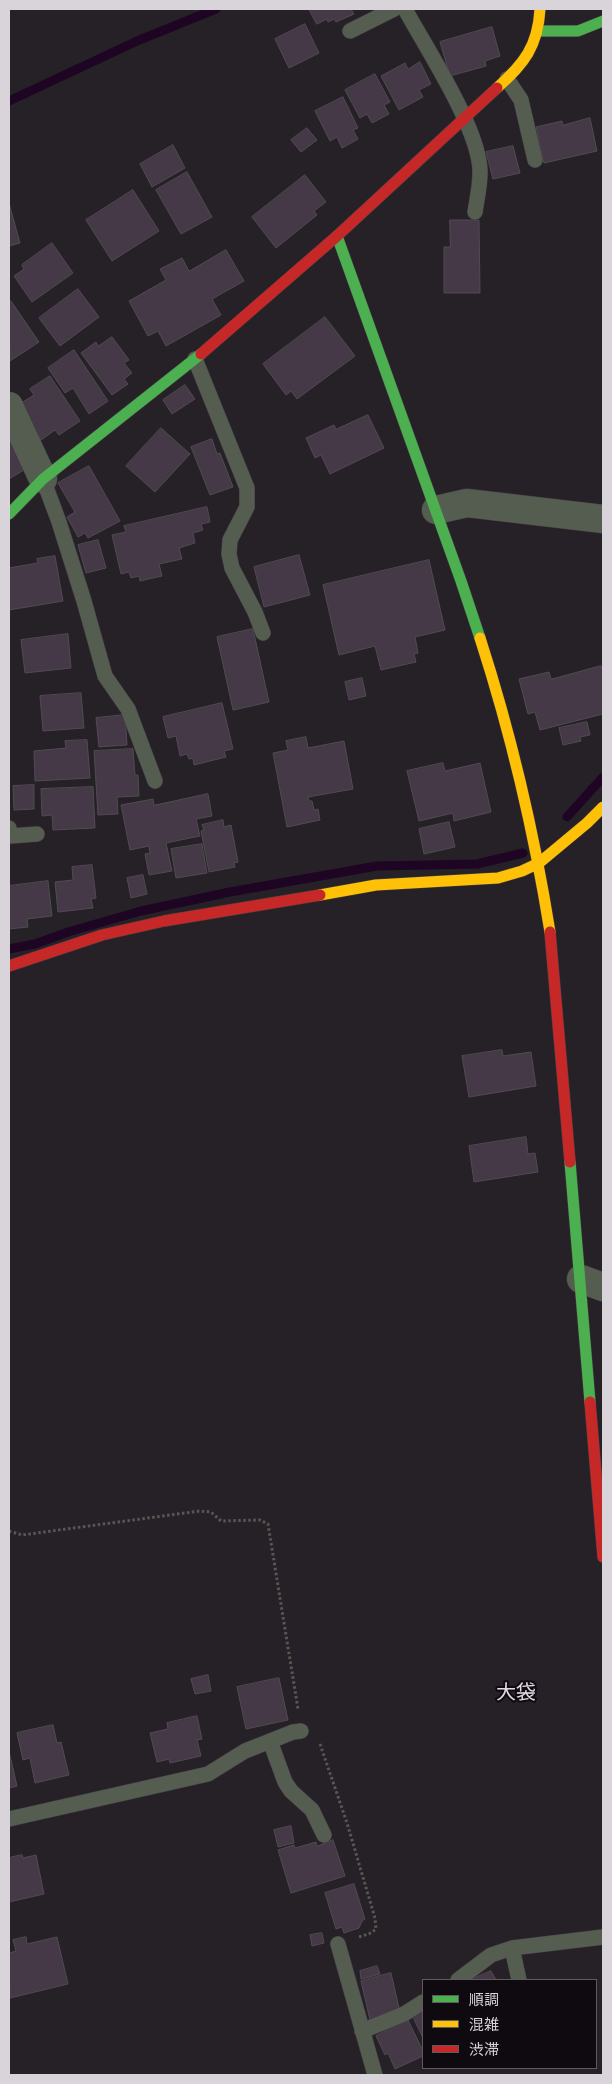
<!DOCTYPE html>
<html>
<head>
<meta charset="utf-8">
<style>
	body { margin:0 }
	#map { position:relative; width:612px; height:2084px; overflow:hidden; background:#262127; font-family:"IBM Plex Sans","Noto Sans JP",sans-serif }
	canvas { display:block }
	.frame { position:absolute; inset:0; border:10px solid #d9d3da; pointer-events:none }
	.legend { position:absolute; left:422px; top:1979px; width:175px; height:90px; box-sizing:border-box; background:#0e0a0f; border:1px solid #5f5a60; margin:0; padding:6px 9px; list-style:none; font-size:15px; color:#d9d3da }
	.legend li { display:flex; align-items:center; gap:10px; height:25px }
	.legend b { width:25px; border:1px solid #5f5a60 }
</style>
</head>
<body>
<div id="map">
<canvas width="612" height="2084"></canvas>
<div class="frame"></div>
<ul class="legend">
<li><b style="height:6px;background:#4caf50"></b>順調</li>
<li><b style="height:6px;background:#ffc107"></b>混雑</li>
<li><b style="height:6px;background:#c62828"></b>渋滞</li>
</ul>
</div>
<script>
const ctx = document.querySelector('canvas').getContext('2d');
ctx.lineJoin = 'round';
function stroke(path, color, width, dash) { ctx.strokeStyle = color; ctx.lineWidth = width; ctx.lineCap = dash ? 'butt' : 'round'; ctx.setLineDash(dash || []); ctx.stroke(path); }
function paint(path, color) { ctx.fillStyle = color; ctx.fill(path, 'evenodd'); }
function write(font, color, halo, rows, align = 'center') {
  ctx.font = font + ' "IBM Plex Sans","Noto Sans JP",sans-serif'; ctx.lineWidth = 4; ctx.setLineDash([]); ctx.textBaseline = 'middle'; ctx.strokeStyle = halo; ctx.fillStyle = color; for (const [text, x, y, turn = 0] of rows) {
    ctx.save(); ctx.translate(x, y); ctx.rotate((+turn || 0) * Math.PI / 180); ctx.textAlign = isNaN(turn) ? turn : align; if (halo) ctx.strokeText(text, 0, 0); ctx.fillText(text, 0, 0); ctx.restore();
  }
}
stroke(new Path2D(`
	M 9,101 L 137,41 L 216,9
	M 567,817 L 603,777
	M 9,949 L 35,944 L 68,932 L 141,911 L 230,892 L 377,866 L 477,864 L 523,853`), '#1e0523', 9);
const building = new Path2D(`
	M 309,9 L 351,9 L 354,14 L 336,22 L 334,19 L 328,22 L 327,19 L 317,24 Z
	M 305,24 L 319,53 L 289,68 L 275,39 Z
	M 492,27 L 500,56 L 485,61 L 486,66 L 450,76 L 440,42 Z
	M 420,62 L 431,84 L 419,90 L 423,97 L 399,110 L 381,76 L 405,63 L 408,69 Z
	M 375,74 L 390,102 L 384,105 L 389,114 L 372,123 L 367,114 L 360,118 L 345,90 Z
	M 343,97 L 358,128 L 353,130 L 358,139 L 342,148 L 337,137 L 330,141 L 315,111 Z
	M 590,118 L 597,151 L 544,163 L 536,127 L 562,121 L 563,125 Z
	M 307,128 L 317,140 L 301,152 L 291,140 Z
	M 173,145 L 185,168 L 152,187 L 140,164 Z
	M 513,146 L 520,173 L 493,179 L 486,152 Z
	M 187,172 L 212,217 L 181,234 L 156,190 Z
	M 305,175 L 326,202 L 314,211 L 317,215 L 276,248 L 252,217 Z
	M 133,190 L 159,231 L 112,261 L 86,220 Z
	M 9,203 L 20,243 L 9,246 Z
	M 450,220 L 479,220 L 480,293 L 444,293 L 444,247 L 450,247 Z
	M 52,243 L 73,273 L 32,302 L 14,276 L 24,269 L 22,265 Z
	M 226,250 L 244,281 L 212,299 L 221,315 L 166,346 L 158,331 L 148,336 L 129,301 L 166,280 L 160,269 L 182,258 L 189,271 Z
	M 78,289 L 99,317 L 60,346 L 39,318 Z
	M 11,301 L 39,342 L 10,361 L 9,302 Z
	M 325,317 L 355,356 L 297,399 L 291,391 L 286,395 L 263,364 Z
	M 112,337 L 129,360 L 124,363 L 132,373 L 124,379 L 128,384 L 112,395 L 81,353 L 96,342 L 98,346 Z
	M 74,350 L 108,401 L 89,414 L 73,388 L 65,393 L 48,368 Z
	M 50,376 L 80,421 L 59,435 L 55,430 L 41,440 L 18,405 L 34,395 L 30,389 Z
	M 185,385 L 195,399 L 172,414 L 163,400 Z
	M 368,415 L 384,448 L 330,474 L 321,455 L 315,458 L 306,438 L 334,425 L 336,429 Z
	M 161,428 L 190,454 L 155,492 L 126,466 Z
	M 9,439 L 27,468 L 9,479 Z
	M 212,439 L 217,454 L 220,453 L 233,487 L 210,495 L 191,447 Z
	M 89,466 L 120,521 L 88,538 L 85,533 L 78,537 L 67,517 L 75,512 L 58,483 Z
	M 207,507 L 210,522 L 201,524 L 203,530 L 193,533 L 195,543 L 179,548 L 182,559 L 159,564 L 162,576 L 140,581 L 139,576 L 131,578 L 129,572 L 121,574 L 112,535 L 126,532 L 124,526 Z
	M 98,540 L 106,568 L 86,573 L 78,545 Z
	M 299,555 L 310,595 L 264,607 L 254,567 Z
	M 55,556 L 63,601 L 9,610 L 9,568 L 38,563 L 37,559 Z
	M 429,560 L 445,630 L 415,637 L 418,653 L 414,654 L 416,662 L 381,670 L 375,646 L 339,655 L 323,585 Z
	M 253,629 L 269,702 L 233,710 L 217,637 Z
	M 68,634 L 71,668 L 25,673 L 21,640 Z
	M 601,666 L 603,670 L 603,714 L 540,730 L 535,712 L 528,714 L 519,679 L 549,672 L 551,679 Z
	M 362,678 L 366,696 L 349,700 L 345,682 Z
	M 81,693 L 84,728 L 43,731 L 40,696 Z
	M 222,703 L 233,749 L 224,751 L 226,757 L 194,765 L 193,758 L 189,759 L 187,754 L 180,756 L 176,736 L 168,738 L 163,717 Z
	M 125,715 L 127,745 L 99,747 L 96,718 Z
	M 587,722 L 590,735 L 580,737 L 581,741 L 563,745 L 559,728 Z
	M 306,737 L 308,748 L 344,741 L 353,789 L 308,797 L 309,801 L 312,801 L 314,810 L 318,809 L 320,820 L 287,827 L 273,753 L 288,750 L 286,741 Z
	M 87,740 L 90,778 L 35,781 L 34,751 L 66,748 L 65,741 Z
	M 133,749 L 135,775 L 138,775 L 139,796 L 117,797 L 118,814 L 98,815 L 94,751 Z
	M 443,763 L 445,771 L 480,763 L 491,812 L 454,821 L 453,813 L 419,821 L 407,771 Z
	M 34,785 L 34,809 L 14,810 L 13,786 Z
	M 93,787 L 95,828 L 53,830 L 52,815 L 42,816 L 41,789 Z
	M 208,794 L 212,816 L 196,819 L 200,836 L 166,843 L 172,871 L 149,875 L 145,854 L 150,853 L 149,846 L 130,850 L 121,805 L 153,799 L 154,805 Z
	M 223,820 L 224,827 L 231,825 L 238,862 L 234,863 L 235,867 L 209,872 L 201,831 L 204,830 L 202,825 Z
	M 449,822 L 455,847 L 424,854 L 419,829 Z
	M 202,844 L 207,873 L 176,878 L 171,849 Z
	M 92,865 L 96,898 L 91,899 L 93,908 L 58,912 L 55,882 L 73,880 L 72,867 Z
	M 143,875 L 147,894 L 131,898 L 127,878 Z
	M 48,881 L 52,916 L 27,919 L 28,927 L 9,929 L 9,886 Z
	M 502,1050 L 503,1056 L 531,1052 L 536,1086 L 469,1097 L 462,1056 Z
	M 526,1137 L 528,1154 L 535,1153 L 538,1172 L 474,1182 L 469,1146 Z
	M 208,1675 L 211,1691 L 195,1694 L 191,1679 Z
	M 279,1678 L 288,1720 L 246,1729 L 237,1687 Z
	M 197,1716 L 202,1739 L 197,1740 L 201,1756 L 170,1763 L 169,1759 L 157,1762 L 150,1733 L 168,1729 L 167,1723 Z
	M 53,1725 L 57,1743 L 61,1742 L 69,1775 L 35,1783 L 30,1758 L 23,1760 L 17,1733 Z
	M 9,1751 L 17,1786 L 9,1788 Z
	M 291,1826 L 294,1843 L 278,1847 L 274,1830 Z
	M 333,1840 L 345,1876 L 291,1893 L 278,1850 L 294,1845 L 295,1848 L 316,1842 L 317,1846 Z
	M 22,1855 L 23,1858 L 36,1855 L 44,1894 L 9,1902 L 9,1858 Z
	M 354,1884 L 365,1919 L 362,1921 L 359,1928 L 344,1933 L 342,1927 L 336,1929 L 325,1893 Z
	M 322,1933 L 324,1943 L 312,1946 L 310,1935 Z
	M 26,1937 L 27,1944 L 57,1937 L 68,1984 L 10,1998 L 9,1953 L 16,1951 L 13,1940 Z
	M 377,1966 L 380,1974 L 361,1979 L 360,1971 Z
	M 491,1971 L 496,1980 L 470,1980 Z
	M 391,1973 L 400,2012 L 370,2020 L 361,1981 Z
	M 423,2012 L 423,2038 L 413,2017 Z
	M 408,2020 L 423,2051 L 423,2056 L 395,2069 L 388,2053 L 385,2055 L 376,2036 Z`);
paint(building, '#453948');
stroke(building, '#504b51', 1);
const lane = new Path2D(`
	M 405,9 C 426,48 481,131 480,173 C 480,186 477,199 475,212
	M 350,31 L 394,9
	M 507,79 L 521,100 L 535,160
	M 195,359 L 247,488 L 247,507 L 230,540 L 229,554 L 232,568 L 255,612 L 263,633
	M 43,479 L 59,522 L 84,601 L 105,676 L 128,709 L 155,781
	M 9,828 L 10,836 L 37,834
	M 270,1741 L 285,1782 L 291,1791 L 312,1810 L 324,1835
	M 9,1819 L 208,1774 L 245,1751 L 293,1732 L 301,1731
	M 338,1944 L 375,2075
	M 512,1948 L 519,1980
	M 458,1980 L 491,1955 L 512,1948 L 603,1937
	M 362,2031 L 404,2014 L 423,2002`);
const street = new Path2D(`
	M 9,406 L 43,479
	M 436,510 L 467,503 L 603,519
	M 581,1279 L 603,1287`);
const fast = new Path2D(`
	M 538,31 L 578,31 L 603,21
	M 337,236 L 461,581 L 480,638
	M 9,514 L 43,479 L 201,354
	M 570,1162 L 590,1402`);
const slow = new Path2D(`
	M 497,88 C 524,64 538,46 540,9
	M 480,638 C 511,734 534,832 550,932
	M 320,895 L 376,885 L 498,878 L 522,871 L 539,863 L 587,823 L 603,807`);
const jam = new Path2D(`
	M 201,354 L 337,236 L 497,88
	M 550,932 L 570,1162
	M 9,966 L 102,935 L 164,921 L 320,895
	M 590,1402 L 603,1557`);
stroke(lane, '#423e43', 16);
stroke(street, '#423e43', 29);
stroke(fast, '#423e43', 12);
stroke(slow, '#423e43', 12);
stroke(jam, '#423e43', 12);
stroke(new Path2D(`
	M 9,1531 L 22,1535 L 200,1511 L 211,1512 L 221,1521 L 260,1520 L 268,1524 L 298,1709
	M 320,1744 L 347,1823 L 375,1918 L 376,1929 L 371,1933 L 359,1937`), '#555952', 3, [2.5, 2.5]);
stroke(lane, '#545d50', 15);
stroke(street, '#545d50', 28);
stroke(fast, '#4caf50', 11);
stroke(slow, '#ffc107', 11);
stroke(jam, '#c62828', 11);
write('20px', '#e5d9e8', '#0e0a0f', [
	["大袋",516,1693]
]);
</script>
</body>
</html>
